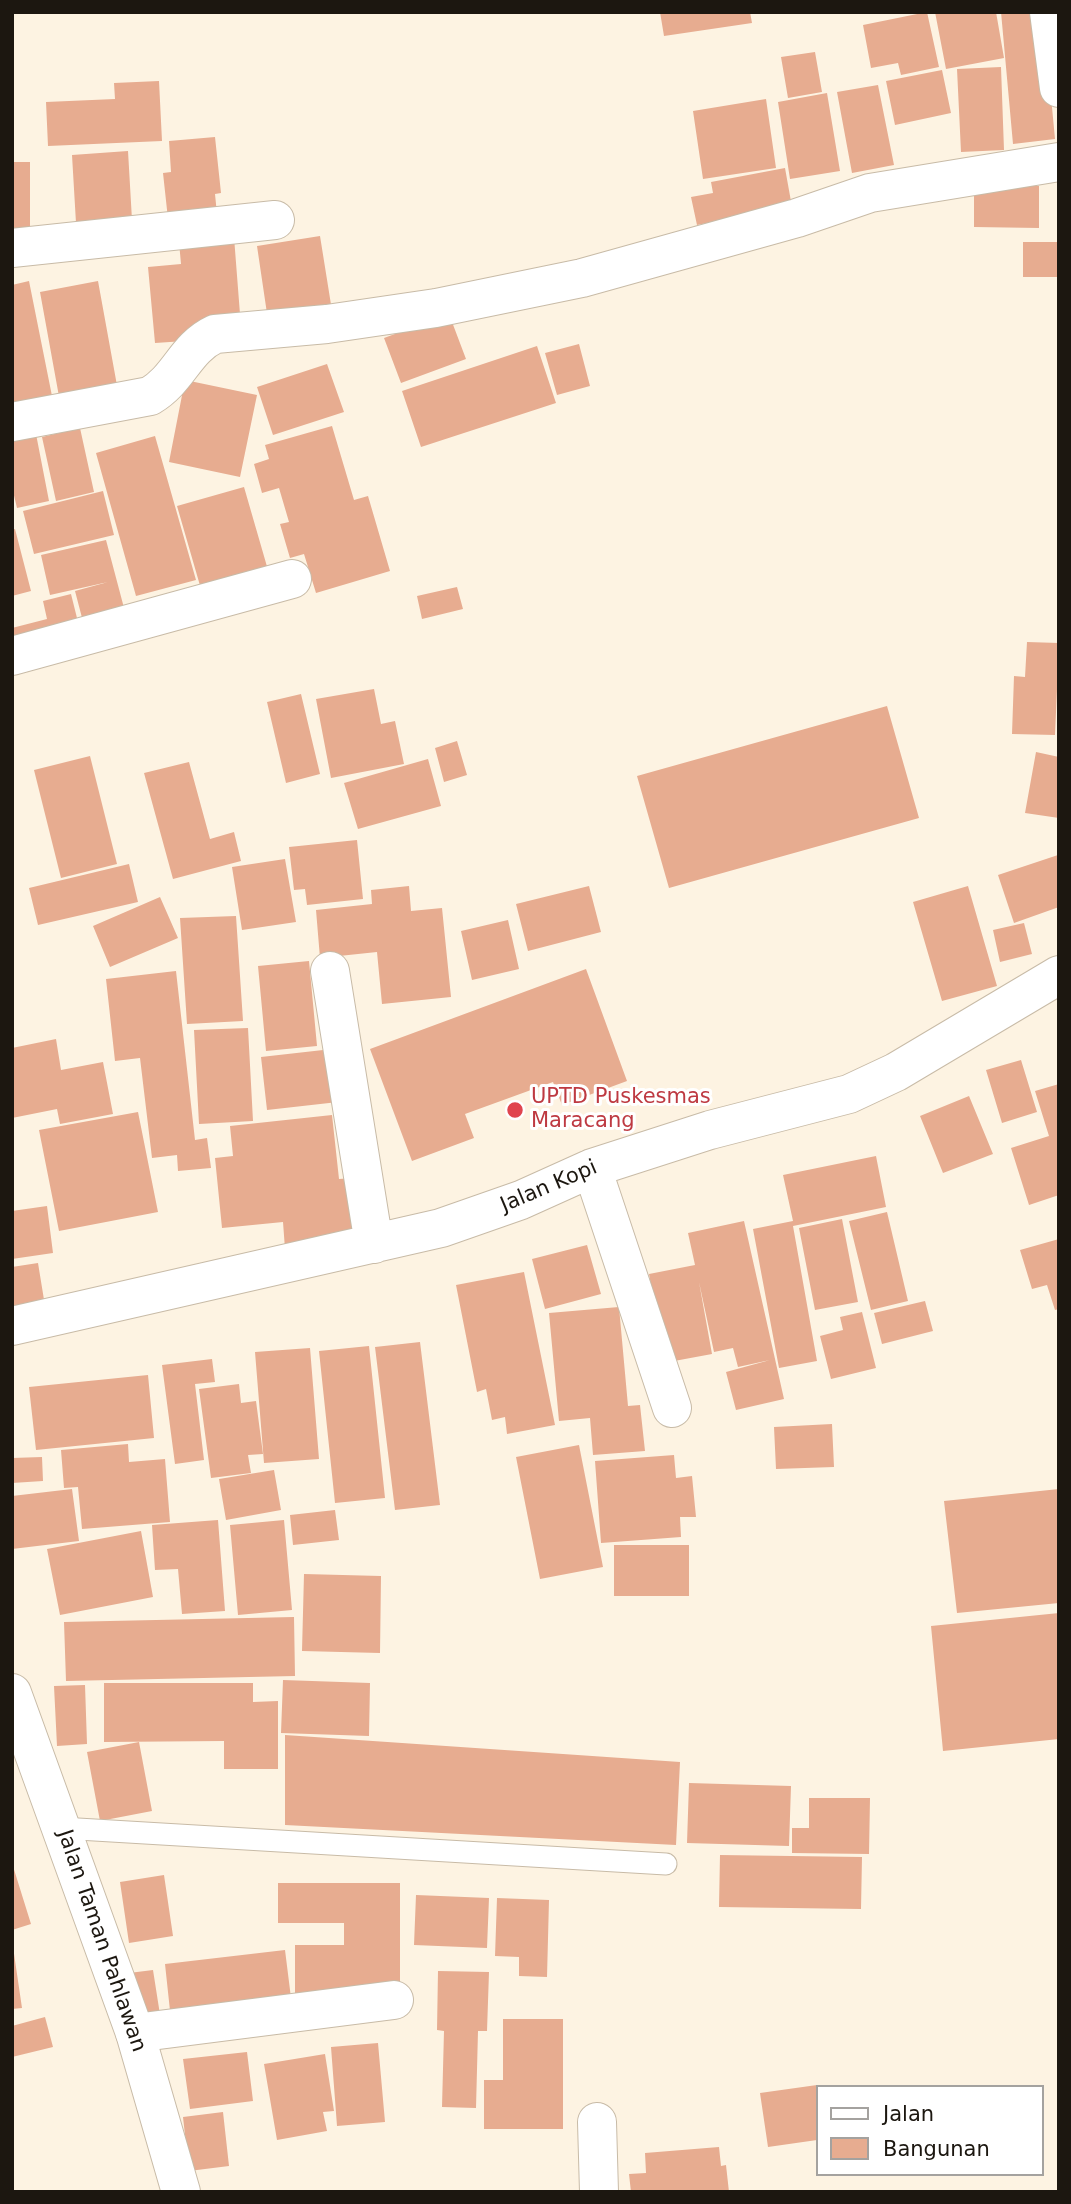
<!DOCTYPE html>
<html>
<head>
<meta charset="utf-8">
<style>
	body { margin:0 }
	#map { position:relative; width:1071px; height:2204px; overflow:hidden; background:#fdf3e2; font-family:"DejaVu Sans",sans-serif }
	canvas { display:block }
	.frame { position:absolute; inset:0; border:14px solid #1c1710; pointer-events:none }
	.legend { position:absolute; left:816px; top:2085px; width:228px; height:91px; box-sizing:border-box; background:#fff; border:2px solid #a4a29f; margin:0; padding:9px 12px; list-style:none; font-size:21px; color:#1c1710 }
	.legend li { display:flex; align-items:center; gap:14px; height:35px }
	.legend b { width:35px; border:2px solid #a4a29f }
</style>
</head>
<body>
<div id="map">
<canvas width="1071" height="2204"></canvas>
<div class="frame"></div>
<ul class="legend">
<li><b style="height:9px;background:#fff"></b>Jalan</li>
<li><b style="height:19px;background:#e7ac90"></b>Bangunan</li>
</ul>
</div>
<script>
const ctx = document.querySelector('canvas').getContext('2d');
ctx.lineJoin = 'round';
function paint(path, color) { ctx.fillStyle = color; ctx.fill(path, 'evenodd'); }
function stroke(path, color, width, dash) { ctx.strokeStyle = color; ctx.lineWidth = width; ctx.lineCap = dash ? 'butt' : 'round'; ctx.setLineDash(dash || []); ctx.stroke(path); }
function write(font, color, halo, rows, align = 'center') {
  ctx.font = font + ' "DejaVu Sans",sans-serif'; ctx.lineWidth = 6; ctx.setLineDash([]); ctx.textBaseline = 'middle'; ctx.strokeStyle = halo; ctx.fillStyle = color; for (const [text, x, y, turn = 0] of rows) {
    ctx.save(); ctx.translate(x, y); ctx.rotate((+turn || 0) * Math.PI / 180); ctx.textAlign = isNaN(turn) ? turn : align; if (halo) ctx.strokeText(text, 0, 0); ctx.fillText(text, 0, 0); ctx.restore();
  }
}
paint(new Path2D(`
	M 660,12 L 750,12 L 752,23 L 664,36 Z
	M 927,12 L 939,67 L 901,75 L 898,63 L 871,68 L 863,25 Z
	M 935,12 L 996,12 L 1004,58 L 946,69 Z
	M 1001,12 L 1043,12 L 1055,139 L 1013,144 Z
	M 815,52 L 822,92 L 788,98 L 781,57 Z
	M 1001,67 L 1004,150 L 961,152 L 957,69 Z
	M 942,70 L 951,113 L 895,125 L 886,81 Z
	M 159,81 L 162,141 L 48,146 L 46,102 L 115,99 L 114,83 Z
	M 878,85 L 894,165 L 852,173 L 837,92 Z
	M 827,93 L 840,171 L 790,179 L 778,102 Z
	M 766,99 L 776,168 L 703,179 L 693,111 Z
	M 215,137 L 221,193 L 215,194 L 217,214 L 168,219 L 163,173 L 171,172 L 169,141 Z
	M 128,151 L 132,220 L 76,223 L 72,155 Z
	M 12,162 L 30,162 L 30,240 L 12,240 Z
	M 785,168 L 792,207 L 697,225 L 691,197 L 713,193 L 711,182 Z
	M 974,185 L 1039,186 L 1039,228 L 974,227 Z
	M 320,236 L 333,317 L 269,327 L 257,246 Z
	M 234,237 L 241,327 L 200,340 L 155,343 L 148,267 L 181,264 L 179,242 Z
	M 1023,242 L 1059,242 L 1059,277 L 1023,277 Z
	M 29,281 L 55,411 L 12,419 L 12,285 Z
	M 98,281 L 118,391 L 60,402 L 40,292 Z
	M 449,314 L 466,359 L 401,383 L 384,338 Z
	M 579,344 L 590,386 L 557,395 L 545,353 Z
	M 537,346 L 556,403 L 421,447 L 402,391 Z
	M 327,364 L 344,412 L 273,435 L 257,387 Z
	M 185,380 L 257,395 L 240,477 L 169,462 Z
	M 332,426 L 354,500 L 368,496 L 390,571 L 316,593 L 304,554 L 290,558 L 280,524 L 289,522 L 279,488 L 262,493 L 254,464 L 269,459 L 265,445 Z
	M 80,428 L 94,492 L 56,501 L 42,437 Z
	M 36,434 L 49,501 L 17,508 L 12,487 L 12,438 Z
	M 155,436 L 196,580 L 136,596 L 96,453 Z
	M 244,487 L 268,570 L 201,589 L 177,506 Z
	M 103,491 L 114,535 L 34,554 L 23,511 Z
	M 15,529 L 31,591 L 12,596 L 12,530 Z
	M 106,540 L 128,623 L 86,633 L 75,591 L 108,582 L 50,595 L 41,555 Z
	M 457,587 L 463,609 L 422,619 L 417,596 Z
	M 71,594 L 81,634 L 12,652 L 12,628 L 47,619 L 43,601 Z
	M 1027,642 L 1059,643 L 1055,735 L 1012,734 L 1014,676 L 1025,677 Z
	M 374,689 L 381,724 L 395,721 L 404,764 L 331,778 L 316,699 Z
	M 301,694 L 320,774 L 286,783 L 267,702 Z
	M 887,706 L 919,818 L 669,888 L 637,776 Z
	M 457,741 L 467,775 L 444,782 L 435,748 Z
	M 1036,752 L 1059,757 L 1059,818 L 1025,813 Z
	M 90,756 L 117,864 L 61,878 L 34,770 Z
	M 428,759 L 441,806 L 358,829 L 344,783 Z
	M 189,762 L 210,839 L 234,832 L 241,861 L 173,879 L 144,773 Z
	M 357,840 L 363,899 L 307,905 L 305,889 L 294,890 L 289,847 Z
	M 1058,855 L 1059,907 L 1014,923 L 998,875 Z
	M 285,859 L 296,922 L 242,930 L 232,867 Z
	M 129,864 L 138,902 L 38,925 L 29,888 Z
	M 409,886 L 411,911 L 442,908 L 451,997 L 382,1004 L 377,952 L 320,958 L 316,910 L 372,904 L 371,890 Z
	M 589,886 L 601,932 L 528,951 L 516,904 Z
	M 968,886 L 997,986 L 942,1001 L 913,902 Z
	M 160,897 L 178,938 L 110,967 L 93,926 Z
	M 236,916 L 243,1021 L 187,1024 L 180,918 Z
	M 508,920 L 519,969 L 472,980 L 461,931 Z
	M 1024,923 L 1032,954 L 1000,962 L 993,930 Z
	M 309,961 L 317,1046 L 266,1051 L 258,966 Z
	M 586,969 L 627,1081 L 562,1105 L 553,1082 L 465,1114 L 474,1138 L 412,1161 L 370,1049 Z
	M 176,971 L 195,1140 L 207,1138 L 211,1168 L 178,1171 L 177,1155 L 152,1158 L 140,1058 L 115,1061 L 106,979 Z
	M 248,1028 L 253,1121 L 199,1124 L 194,1030 Z
	M 56,1039 L 61,1070 L 103,1062 L 113,1114 L 60,1124 L 57,1109 L 12,1118 L 12,1048 Z
	M 332,1049 L 338,1102 L 267,1110 L 261,1057 Z
	M 1021,1060 L 1037,1112 L 1002,1123 L 986,1070 Z
	M 1059,1084 L 1059,1195 L 1029,1205 L 1011,1148 L 1049,1136 L 1035,1091 Z
	M 969,1096 L 993,1154 L 943,1173 L 920,1116 Z
	M 138,1112 L 158,1212 L 59,1231 L 39,1130 Z
	M 332,1115 L 339,1179 L 354,1178 L 360,1241 L 285,1249 L 283,1222 L 222,1228 L 215,1158 L 233,1156 L 230,1126 Z
	M 876,1156 L 886,1207 L 793,1226 L 817,1361 L 779,1368 L 753,1229 L 793,1221 L 783,1175 Z
	M 47,1206 L 53,1253 L 12,1259 L 12,1211 Z
	M 887,1212 L 908,1301 L 871,1310 L 849,1221 Z
	M 842,1219 L 858,1302 L 815,1310 L 799,1228 Z
	M 744,1221 L 784,1399 L 736,1410 L 726,1372 L 770,1360 L 738,1367 L 733,1348 L 714,1352 L 699,1282 L 712,1354 L 658,1364 L 656,1315 L 649,1274 L 695,1265 L 688,1233 Z
	M 1059,1239 L 1059,1309 L 1055,1310 L 1047,1285 L 1032,1289 L 1020,1250 Z
	M 587,1245 L 601,1294 L 545,1309 L 532,1259 Z
	M 38,1263 L 46,1312 L 12,1317 L 12,1267 Z
	M 524,1272 L 555,1425 L 507,1434 L 505,1417 L 492,1420 L 486,1389 L 477,1392 L 456,1285 Z
	M 925,1301 L 933,1331 L 882,1344 L 874,1313 Z
	M 619,1307 L 628,1406 L 640,1405 L 645,1451 L 593,1455 L 590,1418 L 559,1421 L 549,1313 Z
	M 862,1312 L 876,1368 L 831,1379 L 820,1336 L 843,1330 L 840,1317 Z
	M 420,1342 L 440,1505 L 395,1510 L 375,1347 Z
	M 369,1346 L 385,1498 L 335,1503 L 319,1351 Z
	M 310,1348 L 319,1459 L 264,1463 L 255,1352 Z
	M 212,1359 L 215,1382 L 195,1384 L 204,1460 L 175,1464 L 162,1365 Z
	M 148,1375 L 154,1438 L 36,1450 L 29,1387 Z
	M 239,1384 L 241,1403 L 256,1401 L 263,1454 L 248,1455 L 251,1473 L 211,1478 L 199,1389 Z
	M 832,1424 L 834,1467 L 776,1469 L 774,1427 Z
	M 128,1444 L 129,1462 L 165,1459 L 170,1522 L 82,1529 L 78,1487 L 64,1488 L 61,1450 Z
	M 579,1445 L 603,1567 L 540,1579 L 516,1457 Z
	M 674,1455 L 676,1478 L 692,1476 L 696,1517 L 680,1517 L 681,1537 L 601,1543 L 595,1461 Z
	M 42,1457 L 43,1481 L 12,1483 L 12,1458 Z
	M 274,1470 L 281,1510 L 226,1520 L 219,1479 Z
	M 72,1489 L 79,1541 L 12,1549 L 12,1496 Z
	M 1059,1489 L 1059,1603 L 957,1613 L 944,1501 Z
	M 335,1510 L 339,1540 L 293,1545 L 290,1515 Z
	M 218,1520 L 225,1611 L 182,1614 L 178,1569 L 155,1570 L 152,1525 Z
	M 284,1520 L 292,1610 L 238,1615 L 230,1525 Z
	M 141,1531 L 153,1597 L 60,1615 L 47,1549 Z
	M 614,1545 L 689,1545 L 689,1596 L 614,1596 Z
	M 304,1574 L 381,1576 L 380,1653 L 302,1651 Z
	M 1059,1613 L 1059,1739 L 943,1751 L 931,1626 Z
	M 294,1617 L 295,1676 L 66,1681 L 64,1622 Z
	M 283,1680 L 370,1683 L 369,1736 L 281,1733 Z
	M 104,1683 L 253,1683 L 253,1702 L 278,1701 L 278,1769 L 224,1769 L 224,1741 L 104,1742 Z
	M 85,1685 L 87,1744 L 57,1746 L 54,1686 Z
	M 285,1735 L 680,1762 L 676,1845 L 285,1825 Z
	M 139,1742 L 152,1811 L 100,1821 L 87,1752 Z
	M 689,1783 L 791,1786 L 789,1846 L 687,1843 Z
	M 809,1798 L 870,1798 L 869,1854 L 792,1853 L 792,1828 L 809,1828 Z
	M 720,1855 L 862,1857 L 861,1909 L 719,1907 Z
	M 12,1863 L 31,1924 L 12,1930 Z
	M 164,1875 L 173,1936 L 129,1943 L 120,1882 Z
	M 278,1883 L 400,1883 L 400,1996 L 295,1996 L 295,1945 L 344,1945 L 344,1923 L 278,1923 Z
	M 416,1895 L 489,1898 L 487,1948 L 414,1945 Z
	M 497,1898 L 549,1900 L 547,1977 L 519,1976 L 519,1957 L 495,1956 Z
	M 12,1940 L 22,2008 L 12,2009 Z
	M 285,1950 L 292,2006 L 171,2020 L 165,1964 Z
	M 153,1970 L 161,2021 L 136,2025 L 129,1973 Z
	M 438,1971 L 489,1972 L 487,2031 L 478,2031 L 476,2108 L 442,2107 L 444,2031 L 437,2030 Z
	M 45,2017 L 53,2047 L 12,2057 L 12,2026 Z
	M 503,2019 L 563,2019 L 563,2129 L 484,2129 L 484,2080 L 503,2080 Z
	M 378,2043 L 385,2122 L 337,2126 L 331,2047 Z
	M 247,2052 L 253,2101 L 190,2109 L 183,2059 Z
	M 325,2054 L 334,2111 L 323,2112 L 327,2131 L 277,2140 L 264,2064 Z
	M 817,2085 L 817,2140 L 768,2147 L 760,2093 Z
	M 223,2112 L 229,2166 L 189,2171 L 183,2117 Z
	M 719,2147 L 721,2166 L 726,2165 L 729,2192 L 631,2192 L 629,2174 L 646,2173 L 645,2153 Z`), '#e7ac90');
const lane = new Path2D(`
	M 61,1828 L 666,1864`);
const street = new Path2D(`
	M 1049,12 L 1059,88
	M 12,248 L 275,220
	M 12,422 L 150,396 C 179,379 185,348 215,334 L 327,324 L 436,308 L 582,278 L 797,218 L 870,193 L 1059,162
	M 12,656 L 292,579
	M 330,971 L 374,1244
	M 592,1168 L 672,1408
	M 12,1326 L 441,1228 L 521,1200 L 592,1168 L 710,1130 L 849,1094 L 896,1072 L 1059,975
	M 135,2033 L 394,2000
	M 597,2122 L 599,2192`);
const primary = new Path2D(`
	M 12,1693 L 135,2033 L 181,2192`);
stroke(lane, '#c8bba7', 23);
stroke(street, '#c8bba7', 40);
stroke(primary, '#c8bba7', 40);
stroke(lane, '#fff', 21);
stroke(street, '#fff', 38);
stroke(primary, '#fff', 38);
for (const [x, y, r, color] of [
	[515,1110,9,"#e0444e"]
]) { const dot = new Path2D(); dot.arc(x, y, r, 0, 2 * Math.PI); ctx.fillStyle = color; ctx.fill(dot); stroke(dot, '#fff', 2.5); }
write('21px', '#be3a42', '#fff', [
	["UPTD Puskesmas",531,1098],
	["Maracang",531,1122]
], 'left');
write('21px', '#1c1710', '#fff', [
	["Jalan Kopi",549,1187,-23],
	["Jalan Taman Pahlawan",101,1941,71]
]);
</script>
</body>
</html>
